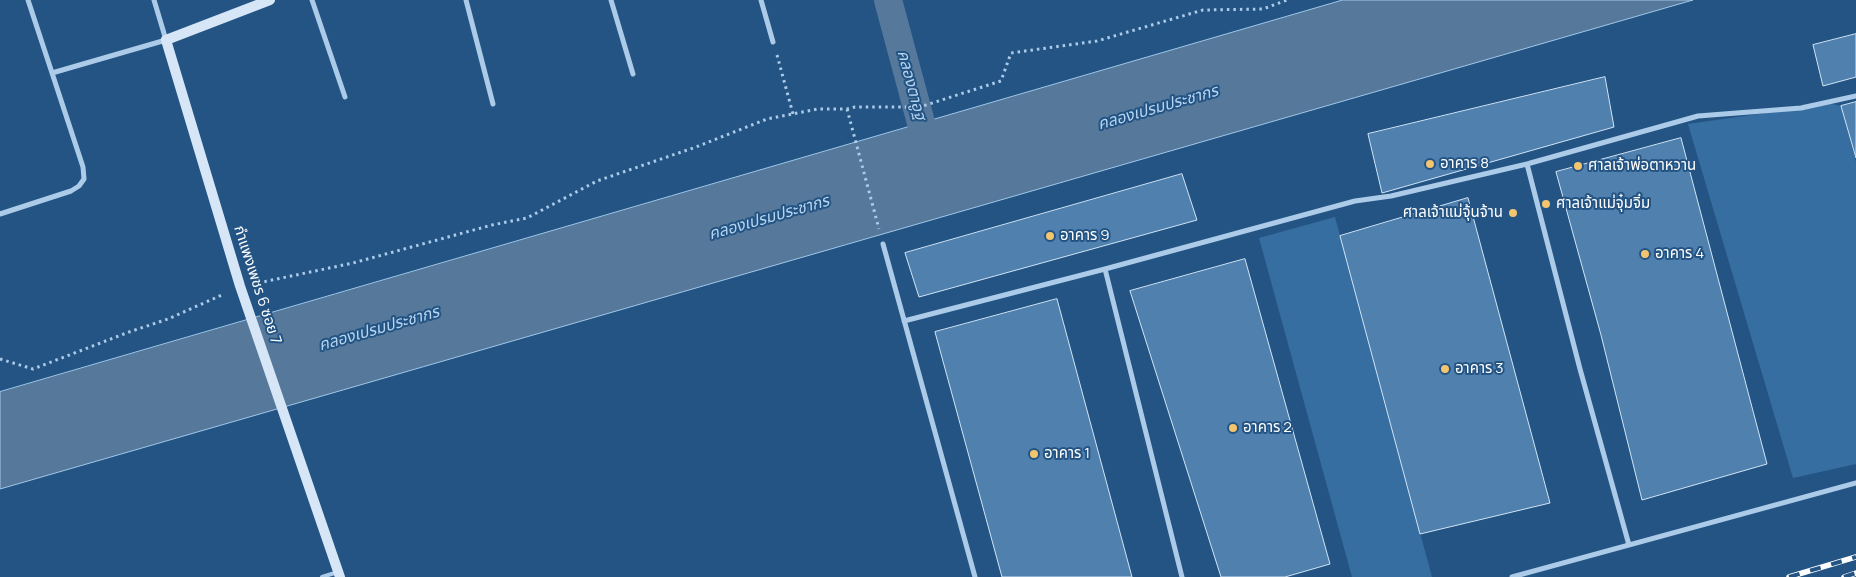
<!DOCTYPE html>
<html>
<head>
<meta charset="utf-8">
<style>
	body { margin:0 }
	canvas { display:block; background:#235484 }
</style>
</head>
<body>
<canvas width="1856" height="577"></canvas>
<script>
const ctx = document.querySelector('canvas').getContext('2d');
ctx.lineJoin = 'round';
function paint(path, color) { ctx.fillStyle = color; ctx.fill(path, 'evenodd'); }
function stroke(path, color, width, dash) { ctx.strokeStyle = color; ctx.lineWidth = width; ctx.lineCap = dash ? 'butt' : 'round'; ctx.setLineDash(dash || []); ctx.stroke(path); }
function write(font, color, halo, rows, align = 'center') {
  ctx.font = font + ' Manrope,"Noto Sans Thai",sans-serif'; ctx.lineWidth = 4; ctx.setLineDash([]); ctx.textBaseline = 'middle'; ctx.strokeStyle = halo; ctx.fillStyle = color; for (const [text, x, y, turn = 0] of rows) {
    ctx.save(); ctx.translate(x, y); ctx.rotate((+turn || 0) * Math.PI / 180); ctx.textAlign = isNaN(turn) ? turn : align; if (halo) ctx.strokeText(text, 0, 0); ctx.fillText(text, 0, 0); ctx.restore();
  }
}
paint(new Path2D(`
	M 1828,103 L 1841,106 L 1856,162 L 1856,464 L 1793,478 L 1688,124 L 1809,107 Z
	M 1335,217 L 1432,577 L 1352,577 L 1259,238 Z`), '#376ea1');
const water = new Path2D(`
	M 1343,0 L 1693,0 L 0,489 L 0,392 Z`);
paint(water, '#56799b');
stroke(water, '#a0c7e9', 1);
stroke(new Path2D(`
	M 888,0 L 931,160`), '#56799b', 28);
const building = new Path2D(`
	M 1856,34 L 1856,77 L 1823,86 L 1813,45 Z
	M 1605,77 L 1614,127 L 1382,193 L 1368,134 Z
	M 1856,102 L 1856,158 L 1841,106 Z
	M 1681,138 L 1767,464 L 1642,500 L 1601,335 L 1556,172 Z
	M 1182,174 L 1197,220 L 919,297 L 905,253 Z
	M 1468,198 L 1550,503 L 1420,534 L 1340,236 Z
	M 1245,259 L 1330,564 L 1285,577 L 1221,577 L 1130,291 Z
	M 1057,299 L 1132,577 L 1002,577 L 935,332 Z`);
paint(building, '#5080ae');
stroke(building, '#d0e4f6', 1);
stroke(new Path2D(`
	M 777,55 L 793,114
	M 847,109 L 879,229
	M 258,283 L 353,263 L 492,225 L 527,218 L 597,181 L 696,147 L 767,119 L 818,109 L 847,109 L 855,107 L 907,107 L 926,105 L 1001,81 L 1011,53 L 1097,41 L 1203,10 L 1263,9 L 1287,0
	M 0,359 L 33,369 L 129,332 L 168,319 L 224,294`), '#accbe8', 3, [2.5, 4]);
stroke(new Path2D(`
	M 322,577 L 338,572`), '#accbe8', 4);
stroke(new Path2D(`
	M 312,0 L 345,97
	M 466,0 L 493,104
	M 611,0 L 633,74
	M 761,0 L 773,42
	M 52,73 L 166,40 L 154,0
	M 1527,164 L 1580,369 L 1629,545
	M 0,214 L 71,191 L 79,186 L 84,179 L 83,167 L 28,0
	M 883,244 L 975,577
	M 1105,269 L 1182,577
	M 904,321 L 1105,269 L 1355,201 L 1391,196 L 1527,164 L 1698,116 L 1801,108 L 1856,96
	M 1512,577 L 1856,483`), '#accbe8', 5);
stroke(new Path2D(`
	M 270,0 L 166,40 L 240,286 L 340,577`), '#d6e6f7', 10);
const rail = new Path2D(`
	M 1789,577 L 1856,557
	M 1844,577 L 1856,573`);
stroke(rail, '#fff', 5.5);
stroke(rail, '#235484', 4, [11]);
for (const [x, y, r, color] of [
	[1430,164,5,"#f3c56f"],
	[1578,166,5,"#f3c56f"],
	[1546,204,5,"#f3c56f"],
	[1513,213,5,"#f3c56f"],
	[1050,236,5,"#f3c56f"],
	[1645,254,5,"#f3c56f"],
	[1445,369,5,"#f3c56f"],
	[1233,428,5,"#f3c56f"],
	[1034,454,5,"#f3c56f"]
]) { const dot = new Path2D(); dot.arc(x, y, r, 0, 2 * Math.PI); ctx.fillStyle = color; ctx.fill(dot); stroke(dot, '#235484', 2); }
write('15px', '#fff', '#235484', [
	["อาคาร 8",1440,164],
	["ศาลเจ้าพ่อตาหวาน",1588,166],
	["ศาลเจ้าแม่จุ๋มจิ๋ม",1556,204],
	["ศาลเจ้าแม่จุ้นจ้าน",1503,213,"right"],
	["อาคาร 9",1060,236],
	["อาคาร 4",1655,254],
	["อาคาร 3",1455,369],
	["อาคาร 2",1243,428],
	["อาคาร 1",1044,454]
], 'left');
write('15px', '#fff', '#235484', [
	["กำแพงเพชร 6 ซอย 7",257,285,72]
]);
write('italic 16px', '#b7d5f0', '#235484', [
	["คลองตาอูฐ",911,85,75],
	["คลองเปรมประชากร",1158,108,-16],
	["คลองเปรมประชากร",769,218,-16],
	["คลองเปรมประชากร",379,329,-16]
]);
</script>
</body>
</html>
